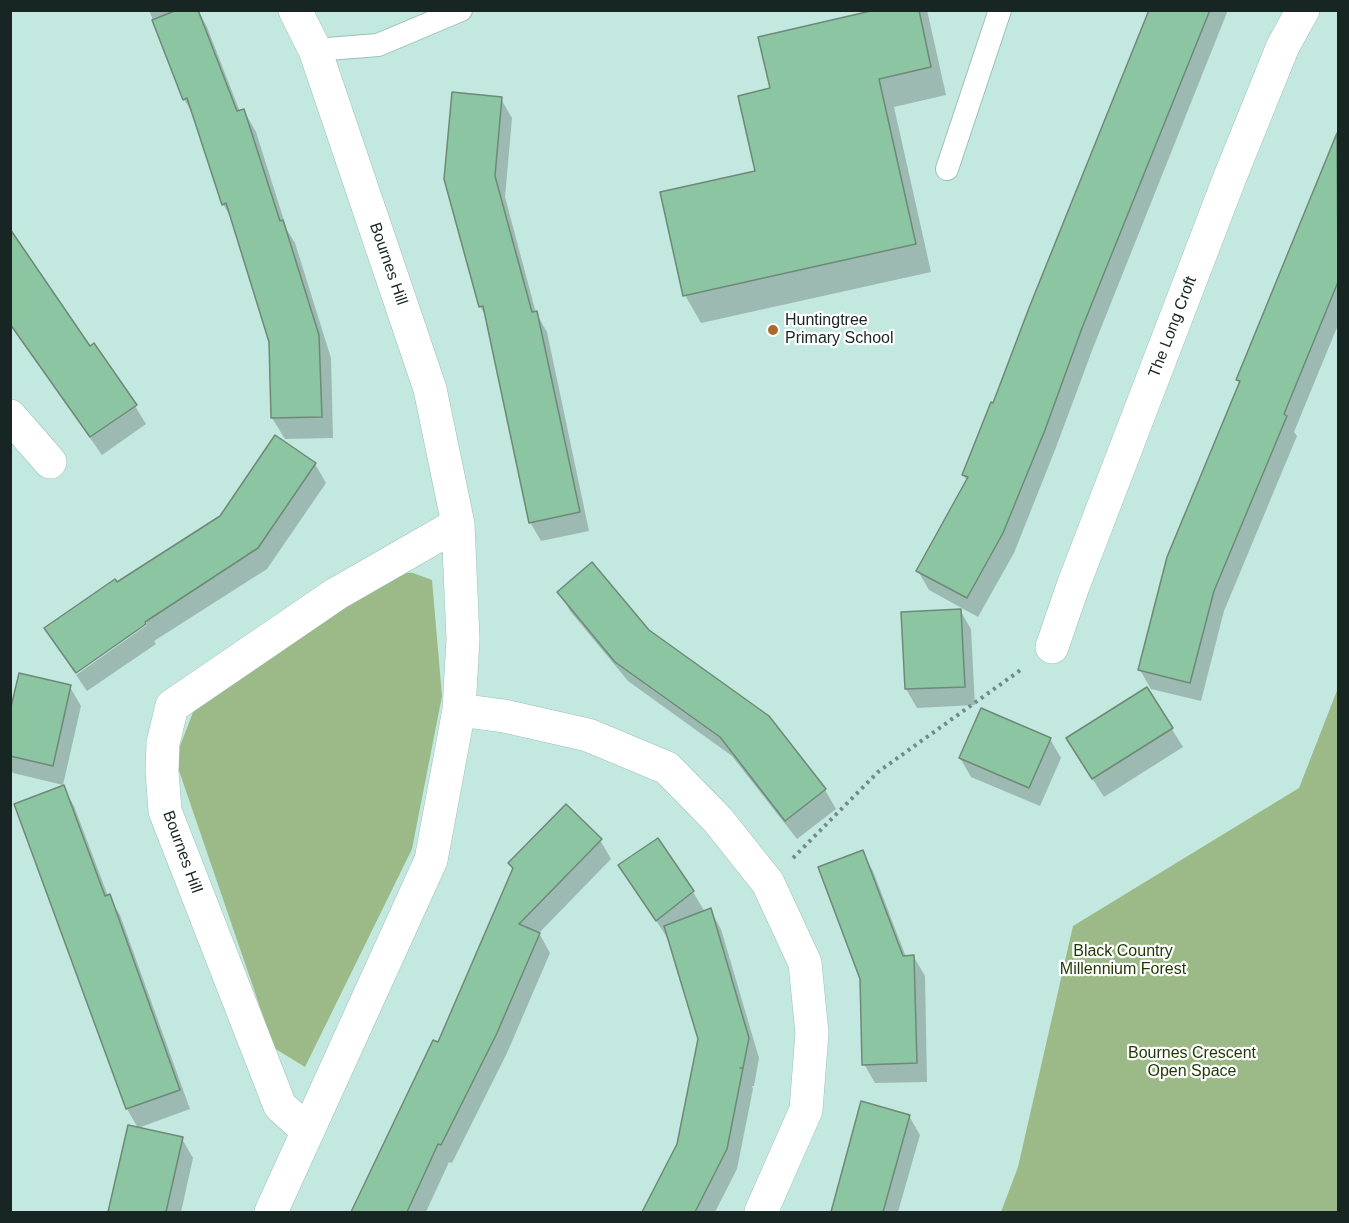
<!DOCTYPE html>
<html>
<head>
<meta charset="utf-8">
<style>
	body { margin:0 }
	#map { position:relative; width:1349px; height:1223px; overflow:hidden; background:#c3e8df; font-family:Arial,sans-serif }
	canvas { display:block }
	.frame { position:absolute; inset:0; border:12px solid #172622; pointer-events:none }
</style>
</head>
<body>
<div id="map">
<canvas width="1349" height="1223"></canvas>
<div class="frame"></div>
</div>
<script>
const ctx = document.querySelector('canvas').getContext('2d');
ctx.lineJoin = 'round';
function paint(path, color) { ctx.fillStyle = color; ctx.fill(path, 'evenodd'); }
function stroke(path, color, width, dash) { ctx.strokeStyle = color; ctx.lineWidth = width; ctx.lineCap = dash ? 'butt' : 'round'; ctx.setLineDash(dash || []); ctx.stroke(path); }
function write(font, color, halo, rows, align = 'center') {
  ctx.font = font + ' Arial,sans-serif'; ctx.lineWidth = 4.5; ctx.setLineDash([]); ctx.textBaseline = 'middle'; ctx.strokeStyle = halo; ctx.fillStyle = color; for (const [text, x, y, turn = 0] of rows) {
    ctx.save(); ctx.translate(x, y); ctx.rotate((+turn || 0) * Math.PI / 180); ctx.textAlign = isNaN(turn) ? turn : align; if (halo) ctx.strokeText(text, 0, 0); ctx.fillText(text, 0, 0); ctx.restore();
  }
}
paint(new Path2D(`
	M 391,572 L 413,573 L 432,580 L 442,696 L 412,849 L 305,1067 L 274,1048 L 175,759 L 195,707 Z
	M 1338,688 L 1338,1212 L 1001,1212 L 1018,1167 L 1073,926 L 1299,788 Z`), '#9cba87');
paint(new Path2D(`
	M 149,10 L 198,10 L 207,27 L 240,112 L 244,111 L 256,132 L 287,230 L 295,243 L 331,358 L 333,438 L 285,439 L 272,418 L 270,341 L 234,223 L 223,204 L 196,120 L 184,99 Z
	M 864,10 L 927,10 L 946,95 L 894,107 L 931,272 L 701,323 L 685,295 L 756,172 L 772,90 L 865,14 Z
	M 1150,10 L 1228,10 L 1093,348 L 1055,450 L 1014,553 L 978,617 L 929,590 L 918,571 L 967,481 L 963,474 L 994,405 Z
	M 501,99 L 512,118 L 505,197 L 536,313 L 547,332 L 589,531 L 541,541 L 530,522 L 488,320 L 480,306 Z
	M 1338,133 L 1338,325 L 1294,432 L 1297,436 L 1224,611 L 1201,701 L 1151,689 L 1140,670 L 1240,384 L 1237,379 Z
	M 10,228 L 90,348 L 135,406 L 146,424 L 102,455 L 10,325 Z
	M 315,464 L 326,483 L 267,569 L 154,641 L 156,644 L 87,691 L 76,675 L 147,625 L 147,621 L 74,672 L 46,629 Z
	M 559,592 L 648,631 L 768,717 L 825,790 L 836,809 L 797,839 L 732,756 L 628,681 L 570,611 Z
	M 960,610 L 971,629 L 975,705 L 917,708 L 906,689 Z
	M 70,687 L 81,706 L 63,785 L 13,773 L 10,768 L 10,718 Z
	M 1147,689 L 1183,747 L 1104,797 L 1079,758 Z
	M 1050,739 L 1061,758 L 1040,806 L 971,777 L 960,758 Z
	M 63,787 L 74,806 L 108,896 L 120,915 L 190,1109 L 138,1128 L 127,1109 L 16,805 Z
	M 600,840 L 611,859 L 539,933 L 550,953 L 507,1053 L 452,1163 L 449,1162 L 426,1212 L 353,1212 L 382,1149 L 438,1044 L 513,870 L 509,864 Z
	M 862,852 L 873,871 L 906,957 L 914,957 L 925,976 L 927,1082 L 875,1083 L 864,1064 Z
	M 620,865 L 693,892 L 705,912 L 710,910 L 721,929 L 759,1058 L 754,1086 L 752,1086 L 753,1089 L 737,1169 L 715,1212 L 644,1212 L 678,1144 L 699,1039 L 669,938 L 668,939 Z
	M 909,1116 L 920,1135 L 898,1212 L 830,1212 L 836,1198 Z
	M 129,1127 L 182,1139 L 193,1158 L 181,1212 L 110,1212 Z`), '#0003');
const building = new Path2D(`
	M 177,10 L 198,10 L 237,111 L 244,109 L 280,221 L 283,220 L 319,335 L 322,417 L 271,418 L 269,342 L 226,203 L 222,205 L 187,98 L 183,100 L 152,20 Z
	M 875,10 L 919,10 L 931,67 L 879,79 L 916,244 L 683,296 L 660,192 L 755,171 L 738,96 L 770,88 L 758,37 Z
	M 1149,10 L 1210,10 L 1082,328 L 1045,430 L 1003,533 L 967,598 L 916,571 L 968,477 L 962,475 L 991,402 L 993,403 L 1029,308 Z
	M 452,92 L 502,97 L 495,176 L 532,312 L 537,311 L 580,512 L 529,523 L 483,306 L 479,307 L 444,179 Z
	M 1337,133 L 1338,282 L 1284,414 L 1287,416 L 1214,591 L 1190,683 L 1138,670 L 1167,557 L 1240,381 L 1236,380 Z
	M 10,229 L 90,346 L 94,343 L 137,405 L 90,437 L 10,324 Z
	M 275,435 L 316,463 L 258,548 L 145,622 L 146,624 L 76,673 L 44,628 L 115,579 L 117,582 L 220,516 Z
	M 592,562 L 649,630 L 769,716 L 826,789 L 785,821 L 720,737 L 615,662 L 557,592 Z
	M 961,609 L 965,687 L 905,689 L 901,612 Z
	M 19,673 L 71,685 L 53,766 L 10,756 L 10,711 Z
	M 1147,687 L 1173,728 L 1092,779 L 1066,738 Z
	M 981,708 L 1051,738 L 1029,788 L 959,758 Z
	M 64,785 L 105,896 L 110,894 L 180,1090 L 126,1109 L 14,804 Z
	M 566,804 L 602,839 L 519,924 L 540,933 L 497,1033 L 441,1145 L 438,1144 L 407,1212 L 351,1212 L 433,1040 L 438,1042 L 513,868 L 508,863 Z
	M 658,838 L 694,891 L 656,921 L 618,865 Z
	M 863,850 L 903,956 L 914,955 L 917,1063 L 862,1065 L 860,979 L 818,867 Z
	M 711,908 L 749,1038 L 743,1068 L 740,1068 L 743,1068 L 727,1149 L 695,1212 L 642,1212 L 677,1144 L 698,1039 L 664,926 Z
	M 861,1101 L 910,1115 L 883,1212 L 831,1212 Z
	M 128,1125 L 183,1137 L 166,1212 L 108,1212 Z`);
paint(building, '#8cc5a1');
stroke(building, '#6e8977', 1.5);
const lane = new Path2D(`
	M 315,50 L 378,45 L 461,10
	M 947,169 L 1000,10`);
const street = new Path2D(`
	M 10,416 L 50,462
	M 1052,647 L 1073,586 L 1230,177 L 1283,46 L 1303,10
	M 459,710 L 504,716 L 588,735 L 667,768 L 718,820 L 768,883 L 805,963 L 812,1033 L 806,1110 L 761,1212
	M 308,1131 L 280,1106 L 165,811 L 162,771 L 163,743 L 172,706 L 336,594 L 458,524
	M 271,1212 L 431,860 L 459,710 L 463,639 L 458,524 L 430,389 L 315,50 L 295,10`);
stroke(lane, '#9bc0b7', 24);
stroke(street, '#9bc0b7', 34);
stroke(new Path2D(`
	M 793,858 L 878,772 L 1022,669`), '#718c85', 4, [3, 4.5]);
stroke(lane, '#fff', 22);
stroke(street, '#fff', 33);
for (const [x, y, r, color] of [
	[773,330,6,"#a86b2e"]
]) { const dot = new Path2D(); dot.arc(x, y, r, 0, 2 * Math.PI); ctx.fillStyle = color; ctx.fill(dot); stroke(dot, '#fff', 2); }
write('16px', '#172622', '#fff', [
	["Bournes Hill",388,264,71],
	["The Long Croft",1173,327,-69],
	["Bournes Hill",182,852,70]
]);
write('16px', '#172622', '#fff', [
	["Huntingtree",785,321],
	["Primary School",785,339]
], 'left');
write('16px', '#1d3800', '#fff', [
	["Black Country",1123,952],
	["Millennium Forest",1123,970],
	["Bournes Crescent",1192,1054],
	["Open Space",1192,1072]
]);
</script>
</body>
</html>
